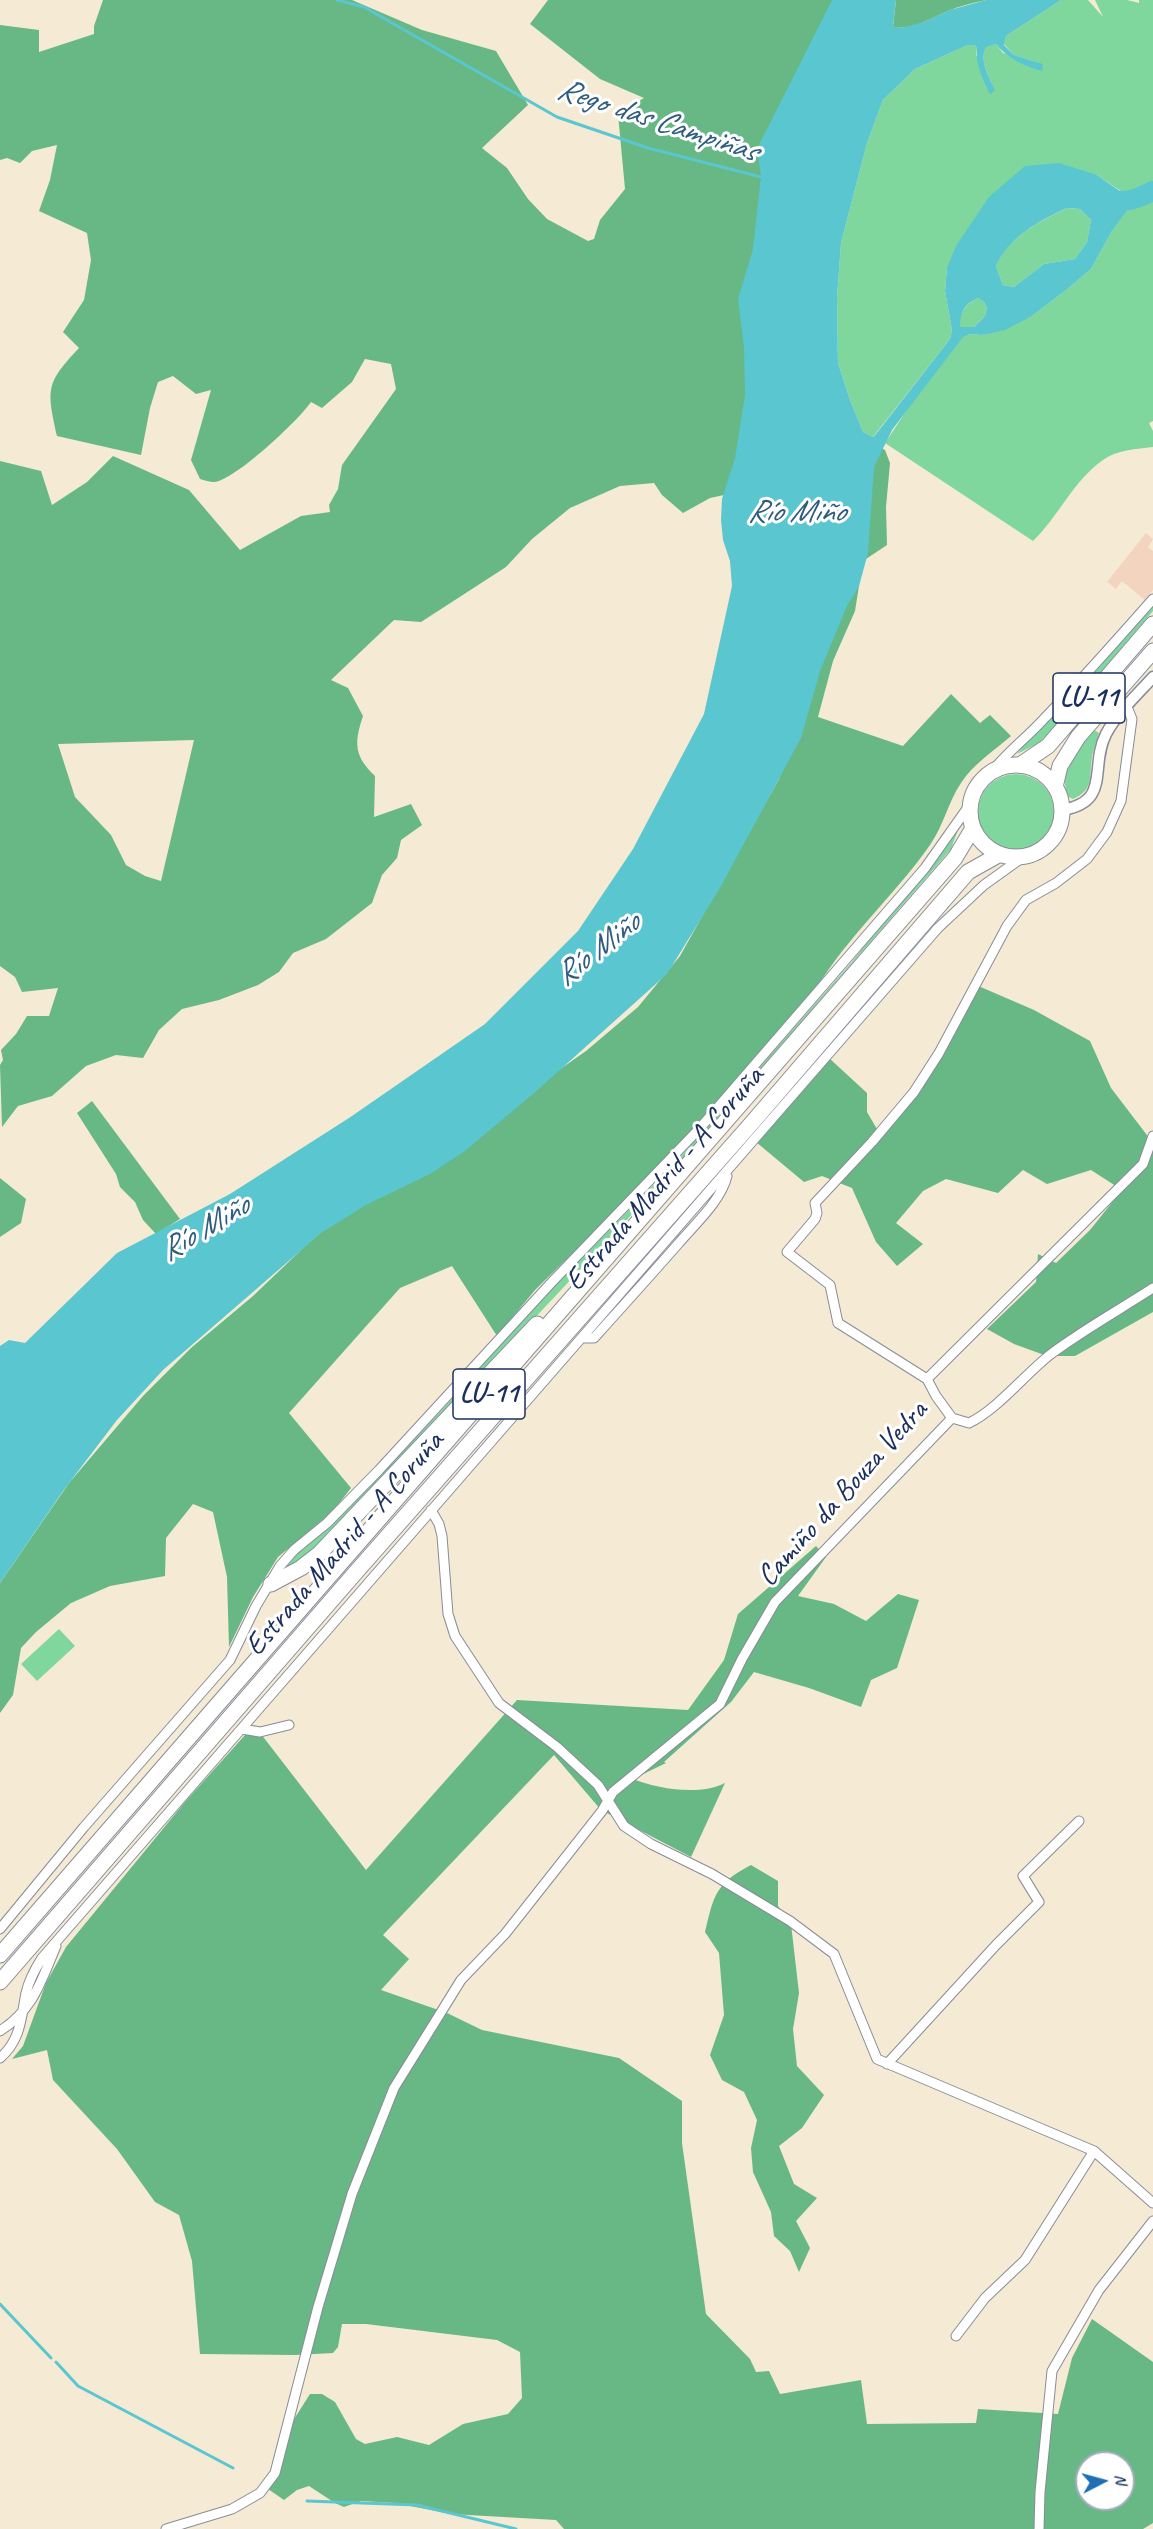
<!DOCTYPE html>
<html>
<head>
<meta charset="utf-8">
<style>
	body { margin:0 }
	#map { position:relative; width:1153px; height:2529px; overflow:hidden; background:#f5ead4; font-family:Caveat,sans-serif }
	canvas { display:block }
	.north { position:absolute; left:1075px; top:2451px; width:60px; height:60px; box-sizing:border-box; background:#fff; border:2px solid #a4acbf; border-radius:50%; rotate:84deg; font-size:16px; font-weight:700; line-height:24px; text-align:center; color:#1b2f5e }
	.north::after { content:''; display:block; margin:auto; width:21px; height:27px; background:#1f6fb2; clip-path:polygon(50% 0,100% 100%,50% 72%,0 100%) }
</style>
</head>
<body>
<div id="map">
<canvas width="1153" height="2529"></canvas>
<div class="north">N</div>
</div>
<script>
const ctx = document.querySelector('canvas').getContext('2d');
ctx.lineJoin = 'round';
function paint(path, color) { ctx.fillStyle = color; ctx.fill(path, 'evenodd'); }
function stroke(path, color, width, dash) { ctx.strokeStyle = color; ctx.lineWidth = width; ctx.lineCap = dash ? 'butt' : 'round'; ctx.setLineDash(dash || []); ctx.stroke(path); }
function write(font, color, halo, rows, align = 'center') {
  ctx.font = font + ' Caveat,sans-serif'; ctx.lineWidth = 6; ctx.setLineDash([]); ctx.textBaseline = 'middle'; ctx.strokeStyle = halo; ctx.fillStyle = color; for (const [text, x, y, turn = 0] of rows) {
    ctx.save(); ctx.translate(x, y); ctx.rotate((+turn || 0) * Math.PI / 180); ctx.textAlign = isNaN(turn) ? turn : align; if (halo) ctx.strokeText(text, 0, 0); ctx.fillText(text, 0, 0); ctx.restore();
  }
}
paint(new Path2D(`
	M 1146,533 L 1153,539 L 1148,547 L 1153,551 L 1153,590 L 1145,600 L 1122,581 L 1116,589 L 1107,582 Z`), '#f3d4bf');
paint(new Path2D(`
	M 1061,0 L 1088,0 L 1103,17 L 1095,0 L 1127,0 L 1139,3 L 1139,0 L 1153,0 L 1153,421 L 1149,423 L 1153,431 L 1153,447 C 1137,449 1116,450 1103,460 C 1073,481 1059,516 1033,541 L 885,443 L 918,393 L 962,337 L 970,334 L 982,335 L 1032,316 L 1065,291 L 1091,269 L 1112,231 L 1134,200 L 1097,175 L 947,268 L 945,291 L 952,330 L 950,339 L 873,437 L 863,432 L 850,400 L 838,363 L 837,298 L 841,243 L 867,143 L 883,100 L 915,69 L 968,45 L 974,45 L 977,48 L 976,55 L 995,90 C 989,77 979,61 986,46 L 996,44 L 1003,53 L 1043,64 L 1014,55 L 1004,44 L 1006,36 Z
	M 1067,208 L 1080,209 L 1091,220 L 1087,242 L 1075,259 L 1044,264 L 1014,287 L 1003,285 L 996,266 C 1009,236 1039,222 1067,208 Z
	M 978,298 L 984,302 L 987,308 L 985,316 L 974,327 L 959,327 C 960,313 964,305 978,298 Z
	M 1153,603 L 1153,611 L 1056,725 L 1039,743 L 1017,754 L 1029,738 L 1093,674 Z
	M 1094,730 L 1099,733 C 1097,741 1093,749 1092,757 C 1089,777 1094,790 1073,799 L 1067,796 C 1060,763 1073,753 1094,730 Z
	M978 812a38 38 0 1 1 76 0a38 38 0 1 1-76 0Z
	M 955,830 L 958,830 L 951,849 L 666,1178 L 321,1546 L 290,1568 L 288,1565 L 292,1559 L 366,1490 L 442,1410 L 523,1318 L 674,1164 L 851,963 Z
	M 59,1629 L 75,1646 L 37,1681 L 21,1664 Z`), '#7fd79d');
paint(new Path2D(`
	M 103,0 L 352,0 L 422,30 L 496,51 L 528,105 L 482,148 L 507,168 L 528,199 L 547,219 L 588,241 L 594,239 L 600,220 L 625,189 L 618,114 L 644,98 L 600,79 L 530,24 L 548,0 L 837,0 L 738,492 L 710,498 L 683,513 L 662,495 L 654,483 L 620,486 L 570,508 L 532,539 L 506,567 L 421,622 L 394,620 L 331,680 L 348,688 L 363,716 C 354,743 354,756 375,776 L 374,817 L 411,804 L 422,825 L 401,840 L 397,858 L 382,875 L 372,903 L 326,939 L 293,953 L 279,972 L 258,985 L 219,1000 L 182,1009 L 159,1030 L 143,1058 L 116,1055 L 86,1066 L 52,1096 L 18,1106 L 2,1127 L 0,1065 L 3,1060 L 1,1050 L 16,1034 L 27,1016 L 49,1016 L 58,988 L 22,992 L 15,977 L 0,966 L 0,461 L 41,471 L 52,505 L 87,482 L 113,456 L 189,490 L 240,550 L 301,516 L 330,512 L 329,505 L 338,489 L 342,465 L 396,389 L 391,364 L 365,359 L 352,382 L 322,408 L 311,402 C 299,420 234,481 214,482 C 210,482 204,480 200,479 L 191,460 L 211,390 L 196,394 L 173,376 L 158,382 L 150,408 L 141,455 L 57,436 C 47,389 45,384 79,348 L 63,332 L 84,300 L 91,260 L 87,233 L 39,211 L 50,180 L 57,145 L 32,151 L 20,163 L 7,158 L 0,160 L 0,25 L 39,30 L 39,52 L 94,34 L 94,26 ZM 194,740 L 161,881 L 145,876 L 126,865 L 111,835 L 75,797 L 58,744 Z
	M 896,0 L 986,0 C 973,3 960,6 948,11 C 931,18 912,31 893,27 Z
	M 874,443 L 885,450 L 890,463 L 886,507 L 887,545 L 863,561 L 855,611 L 833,661 L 818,717 L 903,746 L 951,694 L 980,723 L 990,715 L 1011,736 C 995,750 972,765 961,783 C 948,802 944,825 930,845 C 895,895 847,937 816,989 L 662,1165 L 535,1290 L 497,1336 L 452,1266 L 400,1288 L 289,1413 L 351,1488 L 333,1511 L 278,1557 L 253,1597 L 229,1647 L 227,1577 L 213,1512 L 193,1504 L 166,1538 L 165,1576 L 110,1586 L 71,1603 L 36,1632 L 21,1648 L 13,1695 L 0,1713 L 0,1583 L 69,1483 L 143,1396 L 191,1348 L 253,1296 L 322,1230 L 416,1170 L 586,1051 L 638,1007 L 680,956 L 779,779 L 795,730 Z
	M 976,985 L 1034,1010 L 1090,1041 L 1111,1088 L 1153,1143 L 1153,1312 L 1075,1356 L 1047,1356 L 1014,1344 L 987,1329 L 1036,1282 L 1038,1254 L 1056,1263 L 1090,1230 L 1122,1190 L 1091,1170 L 1047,1184 L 1023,1170 L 998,1193 L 946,1179 L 923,1191 L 896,1223 L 923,1244 L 897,1266 L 876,1242 L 852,1188 L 822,1176 L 804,1182 L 756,1142 L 829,1058 L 867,1093 L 867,1112 L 881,1136 L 922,1086 Z
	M 92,1101 L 180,1219 L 156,1234 L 143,1220 L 135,1202 L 120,1187 L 116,1174 L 77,1113 Z
	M 0,1178 L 26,1199 L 21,1223 L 0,1237 Z
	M 816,1546 L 826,1557 L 798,1596 L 834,1604 L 866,1621 L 898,1594 L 919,1600 L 897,1668 L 871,1680 L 861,1707 L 809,1688 L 754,1672 L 731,1702 L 664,1762 L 666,1763 L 633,1779 C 658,1789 700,1796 725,1783 L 691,1857 L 601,1810 L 554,1755 L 383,1935 L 409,1959 L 381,1990 L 447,2013 L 482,2030 L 619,2058 L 682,2101 L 682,2143 L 706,2314 L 750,2359 L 756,2372 L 769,2371 L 780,2394 L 861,2380 L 867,2424 L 976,2423 L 978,2409 L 1058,2414 L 1072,2358 L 1092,2319 L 1153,2362 L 1153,2523 L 1143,2529 L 564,2529 L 556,2520 L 451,2514 L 395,2503 L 361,2501 L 344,2507 L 335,2503 L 309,2486 L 297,2490 L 284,2500 L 268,2489 L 284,2435 L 310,2394 L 322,2394 L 335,2402 L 356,2439 L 365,2444 L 397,2437 L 429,2445 L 463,2424 L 508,2414 L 522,2398 L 520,2352 L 497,2340 L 366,2324 L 342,2324 L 338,2347 L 333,2353 L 295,2355 L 200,2354 L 192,2261 L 179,2215 L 155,2202 L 117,2149 L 53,2080 L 47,2050 L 12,2059 L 23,2046 L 46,1983 L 66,1947 L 185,1802 L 254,1725 L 366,1870 L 517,1700 L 688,1710 L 724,1660 L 738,1614 ZM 1087,2463 L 1123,2463 L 1123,2499 L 1087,2499 Z
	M 751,1865 L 778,1881 L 778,1906 L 791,1924 L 799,1993 L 793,2029 L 797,2066 L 824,2095 L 802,2128 L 779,2146 L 794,2184 L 817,2198 L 796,2221 L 810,2248 L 799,2272 L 790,2251 L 774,2236 L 771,2212 L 753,2172 L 751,2148 L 757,2120 L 744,2092 L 722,2080 L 710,2055 L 724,2015 L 719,1953 L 705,1932 C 714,1895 715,1884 751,1865 Z`), '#67b884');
paint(new Path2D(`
	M 832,0 L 896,0 L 893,26 L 901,28 L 924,22 L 950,10 L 986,0 L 1061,0 L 1006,36 L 1004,45 L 1014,55 L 1043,64 L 1042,71 C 1024,66 1008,59 996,44 L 986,47 C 979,61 989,77 995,90 L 990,94 C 983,79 975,65 977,48 L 974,45 L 968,45 L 915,69 L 883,100 L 867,143 L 841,243 L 837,298 L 838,363 L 850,400 L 863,432 L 873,437 L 876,434 L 950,339 L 952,330 L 945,291 L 947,268 L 956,246 L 989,197 L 1025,166 L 1059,163 L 1097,175 L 1134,201 L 1112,231 L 1091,269 L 1065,291 L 1032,316 L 1005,330 L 982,335 L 970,334 L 963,337 L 892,430 L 874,467 L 868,553 L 859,586 L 847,606 L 820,671 L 801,738 L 720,888 L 667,974 L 533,1094 L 465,1151 L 430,1174 L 366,1205 L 321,1233 L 163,1370 L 117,1420 L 63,1491 L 0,1583 L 0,1346 L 9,1340 L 25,1343 L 117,1253 L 230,1194 L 349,1118 L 485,1024 L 578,931 L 633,849 L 704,714 L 732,586 L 730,561 L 723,540 L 721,520 L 722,499 L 735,458 L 745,395 L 744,348 L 738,299 L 753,249 L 761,176 L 757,149 ZM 1067,208 L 1080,209 L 1091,220 L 1087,242 L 1075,259 L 1044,264 L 1014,287 L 1003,285 L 996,266 C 1009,237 1039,221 1067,208 ZM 978,298 L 984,302 L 987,308 L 985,316 L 974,327 L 960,327 C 960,313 964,304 978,298 Z`), '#59c6d0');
stroke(new Path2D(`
	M 337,0 L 364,7 L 557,117 L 648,148 L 765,178
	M 0,2304 L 51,2358
	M 56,2362 L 78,2386 L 233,2468
	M 307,2501 L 417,2505 L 516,2529`), '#59c6d0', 3);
stroke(new Path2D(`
	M 1108,200 C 1127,203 1137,199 1153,191`), '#59c6d0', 20);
const minor = new Path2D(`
	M 991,773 C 1005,754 1024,740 1040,723 C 1079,683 1116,641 1153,599
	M 582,1338 L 594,1338 C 622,1307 650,1276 678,1244 C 695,1224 721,1201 727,1176
	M 927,1379 L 1143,1164 L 1153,1136
	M 952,1418 L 969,1423 C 997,1410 1025,1374 1051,1354 C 1083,1330 1119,1310 1153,1288
	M 431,1510 L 439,1524 L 442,1536 L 448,1614 L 455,1636 L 499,1703 L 557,1747 L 598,1785 L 624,1826 L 651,1844 L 712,1874 L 790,1921 L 834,1954 L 877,2059 L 1094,2151 L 1153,2203
	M 242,1729 L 260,1732 L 289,1725
	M 0,1929 L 84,1827 L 230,1660 L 256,1606 L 280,1566 L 294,1550 L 327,1523 L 379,1470 L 551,1283 L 700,1128 L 925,868 L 971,803
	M 0,2031 C 34,2009 41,1981 56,1946
	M 0,2058 C 21,2040 21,2018 26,1993 C 29,1980 35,1969 42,1958 L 938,928 L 984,885 L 1023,857
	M 887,2064 L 996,1945 L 1039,1902 L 1023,1876 L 1079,1821
	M 956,2336 L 985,2298 L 1025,2260 L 1094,2151
	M 166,2529 L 232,2509 L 260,2493 L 275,2473 L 318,2307 L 352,2194 L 394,2088 L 461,1980 L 505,1934 L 602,1811 L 613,1792 L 720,1704 L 742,1659 L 775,1602 L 952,1418 L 936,1396 L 927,1379 L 838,1323 L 830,1285 L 787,1252 L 815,1219 L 817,1213 L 815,1203 L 872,1142 L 914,1092 L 939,1053 L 1007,926 L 1026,900 L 1056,883 L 1087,859 L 1107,832 L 1121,801 L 1132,719 L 1127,707
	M 1039,2529 L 1040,2492 L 1052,2371 L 1099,2290 L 1153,2221`);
const tertiary = new Path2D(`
	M 1062,810 C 1112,802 1089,767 1106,734 C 1117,713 1137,695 1153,677`);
const trunk = new Path2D(`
	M 1020,765 L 1048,746 L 1153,624
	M970 811a46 46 0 1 1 92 0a46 46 0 1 1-92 0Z
	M 1055,787 L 1060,766 L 1078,737 L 1153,651
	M 271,1584 L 301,1568 L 319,1554 L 537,1324
	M 0,1955 C 317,1588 639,1225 955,858 L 973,828
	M 0,1982 L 356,1572 L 751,1124 L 968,872 L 1000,854`);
stroke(minor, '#888c99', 11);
stroke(tertiary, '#888c99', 13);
stroke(trunk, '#888c99', 17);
stroke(minor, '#fff', 9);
stroke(tertiary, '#fff', 10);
stroke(trunk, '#fff', 15);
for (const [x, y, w] of [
	[1089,698,72],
	[489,1394,72]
]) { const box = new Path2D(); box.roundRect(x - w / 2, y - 25, w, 50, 4.5); ctx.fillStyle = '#fff'; ctx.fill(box); stroke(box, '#1b2f5e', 1.5); }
write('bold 28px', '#1b2f5e', null, [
	["LU-11",1089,698],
	["LU-11",489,1394]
]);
write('30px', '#1b2f5e', '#fff', [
	["Estrada Madrid - A Coruña",665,1179,-49],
	["Camiño da Bouza Vedra",843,1494,-48],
	["Estrada Madrid - A Coruña",345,1544,-49]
]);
write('italic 32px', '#2e5c80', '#fff', [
	["Rego das Campiñas",657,121,18],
	["Río Miño",796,513],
	["Río Miño",598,950,-38],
	["Río Miño",205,1229,-31]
]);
</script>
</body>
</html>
